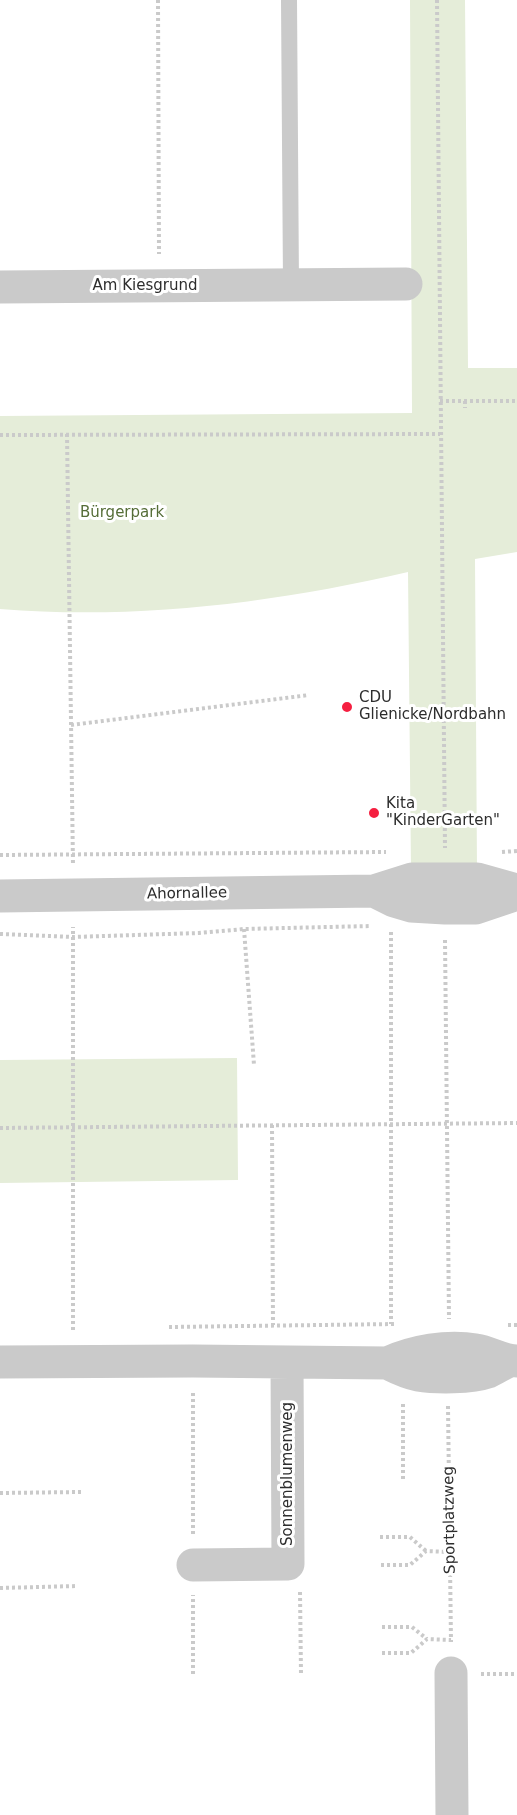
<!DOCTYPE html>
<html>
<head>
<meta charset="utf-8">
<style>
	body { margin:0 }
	canvas { display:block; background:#fff }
</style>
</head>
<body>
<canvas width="517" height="1815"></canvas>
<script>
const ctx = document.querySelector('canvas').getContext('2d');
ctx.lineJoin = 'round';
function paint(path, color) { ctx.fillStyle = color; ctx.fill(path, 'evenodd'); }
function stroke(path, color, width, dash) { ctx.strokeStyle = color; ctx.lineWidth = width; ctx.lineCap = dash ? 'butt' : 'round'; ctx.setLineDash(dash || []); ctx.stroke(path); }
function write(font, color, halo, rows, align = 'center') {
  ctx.font = font + ' "DejaVu Sans",sans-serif'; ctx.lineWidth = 6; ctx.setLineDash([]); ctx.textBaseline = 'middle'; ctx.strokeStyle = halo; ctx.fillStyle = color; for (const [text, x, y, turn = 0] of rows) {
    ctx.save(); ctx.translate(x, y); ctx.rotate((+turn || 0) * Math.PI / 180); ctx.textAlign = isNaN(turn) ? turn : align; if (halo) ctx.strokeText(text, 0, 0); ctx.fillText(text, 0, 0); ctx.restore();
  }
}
paint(new Path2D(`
	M 410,0 L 465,0 L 468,368 L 517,368 L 517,552 L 475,559 L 477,871 L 411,871 L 408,572 C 275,603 136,620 0,609 L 0,416 L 412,413 Z
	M 237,1058 L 238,1180 L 0,1183 L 0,1060 Z`), '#e5edd9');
stroke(new Path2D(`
	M 158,0 L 159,254
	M 437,0 L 445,848
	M 440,401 L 517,401
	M 465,401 L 465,408
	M 67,434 L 73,865
	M 0,435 L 440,434
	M 71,725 L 309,695
	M 502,852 L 517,851
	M 0,855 L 386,852
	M 244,929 L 254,1065
	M 391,932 L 391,1324
	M 0,934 L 73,937 L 199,933 L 244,929 L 371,926
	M 445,940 L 449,1319
	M 272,1125 L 273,1325
	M 0,1128 L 517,1123
	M 508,1325 L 517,1325
	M 169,1327 L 395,1324
	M 73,1330 L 73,927
	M 403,1404 L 403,1481
	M 448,1406 L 451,1642
	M 0,1493 L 81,1492
	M 193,1534 L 193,1391
	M 380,1537 L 410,1537 L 426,1551
	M 381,1565 L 410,1565 L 426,1551 L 450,1552
	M 0,1588 L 77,1586
	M 300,1592 L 301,1674
	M 382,1627 L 412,1627 L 427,1639
	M 382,1653 L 411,1653 L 427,1639 L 451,1640
	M 193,1674 L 193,1595
	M 481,1674 L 517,1674`), '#cacaca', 4, [3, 3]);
stroke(new Path2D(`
	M 289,0 L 291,285`), '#cacaca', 16);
stroke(new Path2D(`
	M 0,287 L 406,284
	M 374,891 L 394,901 L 411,906 L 445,908 L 476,908 L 517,894
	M 0,896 L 374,891 L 412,879 L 477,879 L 517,890
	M 0,1362 L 193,1361 L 387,1363 C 414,1351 447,1345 476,1350 C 490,1352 503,1361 517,1361
	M 387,1363 C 397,1368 407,1373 418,1375 C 436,1378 471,1378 488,1372 C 495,1369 502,1364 509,1361
	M 193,1565 L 288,1564 L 287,1362
	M 451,1673 L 452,1815`), '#cacaca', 33);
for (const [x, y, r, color] of [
	[347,707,6,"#f51f40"],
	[374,813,6,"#f51f40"]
]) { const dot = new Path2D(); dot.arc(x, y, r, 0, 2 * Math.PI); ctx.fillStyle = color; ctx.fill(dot); stroke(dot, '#fff', 2); }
write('15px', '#2d2d2d', '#fff', [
	["Am Kiesgrund",145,286],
	["Ahornallee",187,894,-1],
	["Sonnenblumenweg",288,1474,-90],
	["Sportplatzweg",450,1520,-91]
]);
write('15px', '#556d37', '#fff', [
	["Bürgerpark",122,513]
]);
write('15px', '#2d2d2d', '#fff', [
	["CDU",359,698],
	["Glienicke/Nordbahn",359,715],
	["Kita",386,804],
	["\"KinderGarten\"",386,821]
], 'left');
</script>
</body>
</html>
